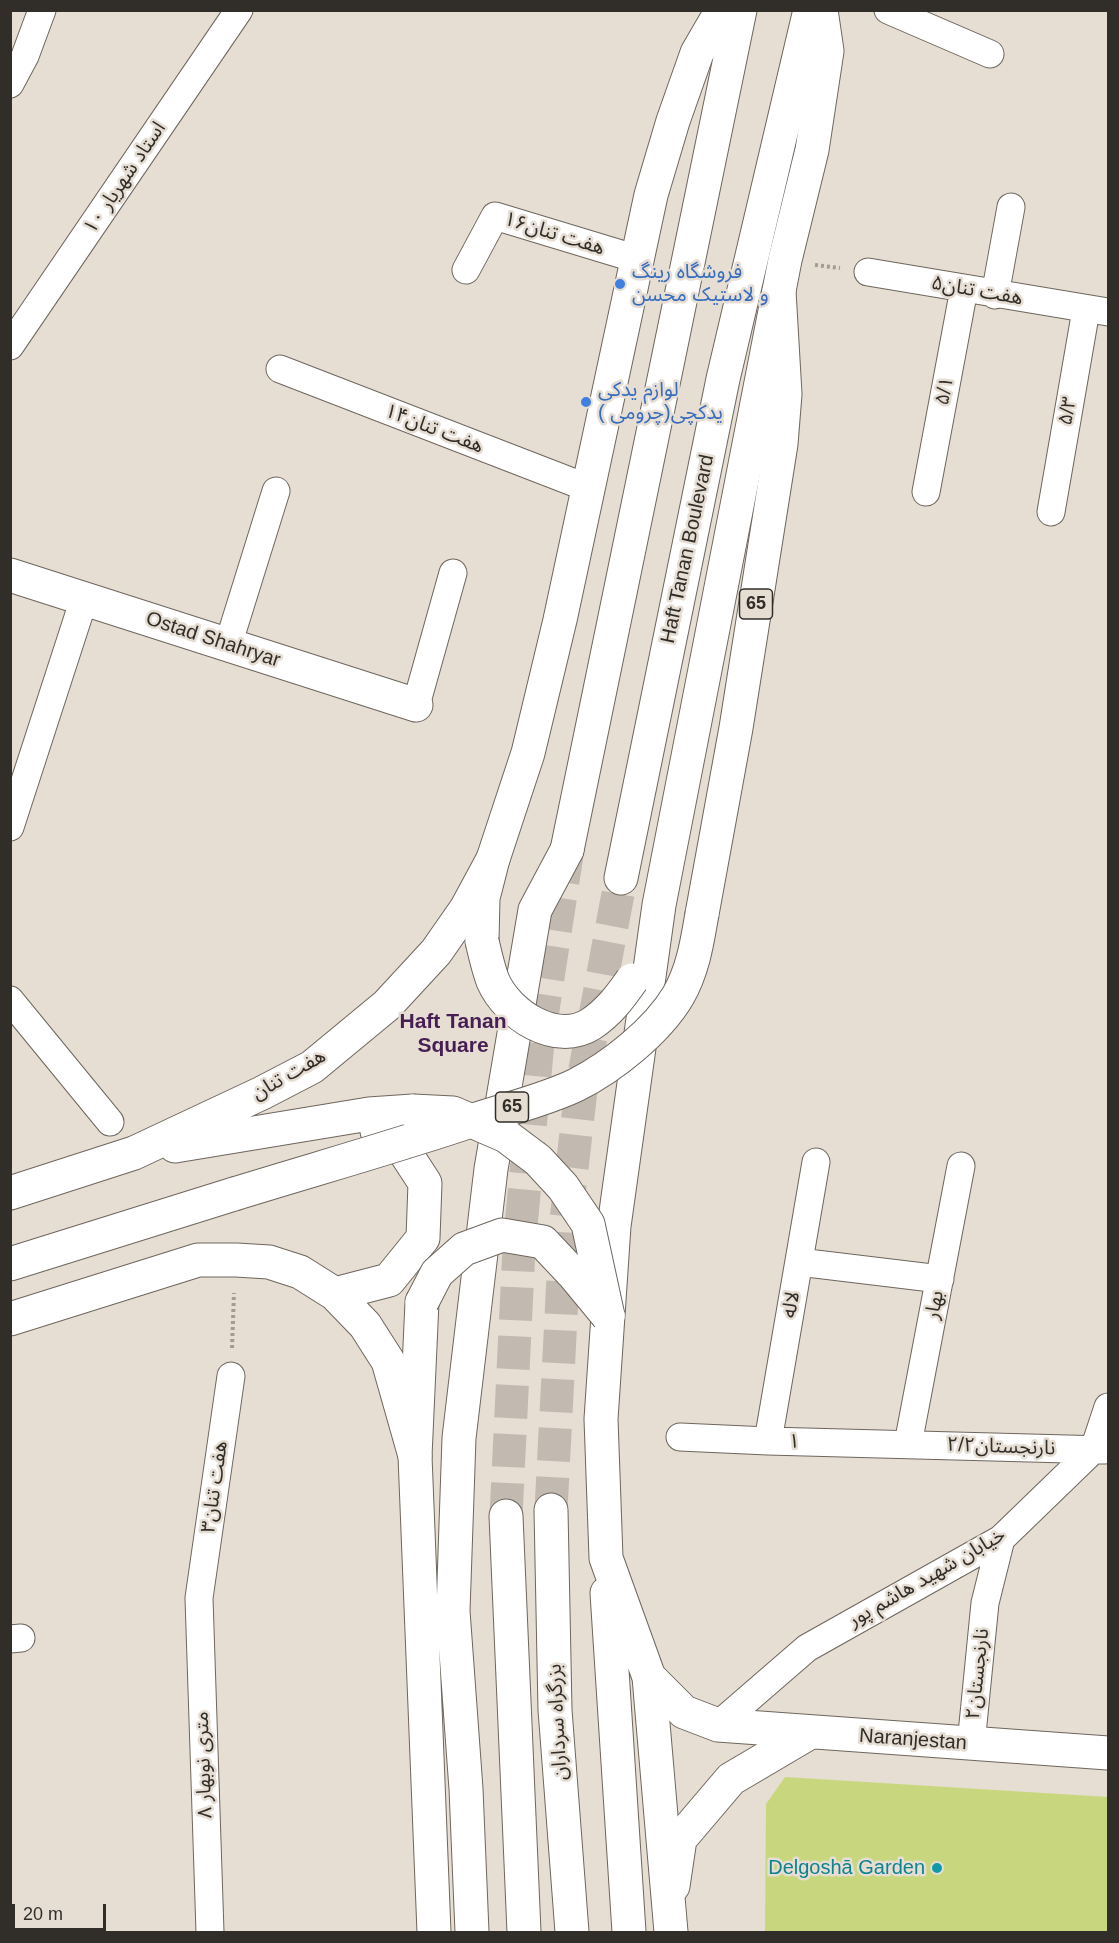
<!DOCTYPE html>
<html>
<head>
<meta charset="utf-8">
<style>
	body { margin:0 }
	#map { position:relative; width:1119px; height:1943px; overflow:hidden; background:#e6ddd3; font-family:Arial,sans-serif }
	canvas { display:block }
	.frame { position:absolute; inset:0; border:12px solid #312e2a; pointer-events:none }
	.scale { position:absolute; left:12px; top:1904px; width:94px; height:27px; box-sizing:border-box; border:3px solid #312e2a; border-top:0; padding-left:8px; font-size:18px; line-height:21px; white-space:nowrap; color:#312e2a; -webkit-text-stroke:4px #e6ddd3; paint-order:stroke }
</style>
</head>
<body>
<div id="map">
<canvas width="1119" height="1943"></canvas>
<div class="frame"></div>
<div class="scale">20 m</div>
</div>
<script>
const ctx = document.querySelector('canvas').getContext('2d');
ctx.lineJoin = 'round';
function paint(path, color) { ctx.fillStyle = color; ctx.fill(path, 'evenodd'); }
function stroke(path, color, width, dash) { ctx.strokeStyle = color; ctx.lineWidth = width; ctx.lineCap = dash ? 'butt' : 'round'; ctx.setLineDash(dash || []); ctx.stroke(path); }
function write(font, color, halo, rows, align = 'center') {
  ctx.font = font + ' Arial,"Noto Sans Arabic",sans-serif'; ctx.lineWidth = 5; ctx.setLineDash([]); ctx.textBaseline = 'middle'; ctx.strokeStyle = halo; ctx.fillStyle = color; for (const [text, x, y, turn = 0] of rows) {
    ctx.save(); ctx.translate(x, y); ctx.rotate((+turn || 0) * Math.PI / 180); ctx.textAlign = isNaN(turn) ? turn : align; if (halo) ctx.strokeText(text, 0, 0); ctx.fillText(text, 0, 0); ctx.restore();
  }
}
paint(new Path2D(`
	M 785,1777 L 1108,1797 L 1108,1932 L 765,1932 L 766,1804 Z`), '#c8d77e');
stroke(new Path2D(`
	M 551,1510 L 566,1220 L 581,1090 L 621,878
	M 506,1516 L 519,1248 L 538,1042 L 567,855`), '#c2bab1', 33, [33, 16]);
const minor = new Path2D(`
	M 888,10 L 990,54
	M 10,84 L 25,56 L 42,10
	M 466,270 L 495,216 L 637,259
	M 868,272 L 1108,312
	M 995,295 L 1011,207
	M 10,346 L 239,10
	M 280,369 L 588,488
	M 926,492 L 964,289
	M 1051,512 L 1086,310
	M 228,645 L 276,491
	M 416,705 L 453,573
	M 10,827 L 84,599
	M 10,1000 L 110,1122
	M 799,1262 L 940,1279
	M 680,1437 L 768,1441 L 1105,1450
	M 768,1441 L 816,1162
	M 908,1444 L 961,1166
	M 10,1639 L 21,1638
	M 718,1725 L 807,1648 L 1001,1539 L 1094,1449 L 1108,1407
	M 971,1744 L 985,1603 L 1001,1539
	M 210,1932 L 199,1598 L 231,1376`);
const tertiary = new Path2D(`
	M 10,575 L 416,705
	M 649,1677 L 684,1712 L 718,1725 L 1108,1753
	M 673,1886 L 680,1839 L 731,1779 L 809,1733`);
const secondary = new Path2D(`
	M 482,941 L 483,898 L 493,859 L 528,753 L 560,620 L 651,195 L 673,121 L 697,53 L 722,10
	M 422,1302 L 415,1456 L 434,1932
	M 607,1593 L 629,1932
	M 472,1932 L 466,1789 L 453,1611 L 459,1438 L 491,1169 L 535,910 L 567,850
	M 671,1932 L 649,1677 L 606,1558 L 601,1419 L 614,1226 L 659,905 L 785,260 L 812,150 L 827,51 L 821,10`);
const primary = new Path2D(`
	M 567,850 L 740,10
	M 621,878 L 723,379 L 810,10
	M 702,914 L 736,728 L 781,444 L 785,394 L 779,291
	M 175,1146 L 369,1114 L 413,1111
	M 10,1193 L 134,1153 L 262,1093 L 312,1067 L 387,1005 L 436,952 L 466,909 L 493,859
	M 10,1264 L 234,1194
	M 335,1294 L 389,1280 L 423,1238 L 425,1183 L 395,1137 L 377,1131
	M 10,1319 L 198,1260 L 236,1260 L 269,1262 L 300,1272 L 335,1294 L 365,1325 L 388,1361 L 415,1456`);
const trunk = new Path2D(`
	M 551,1510 L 555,1710 L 572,1932
	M 506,1516 L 524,1932`);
stroke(minor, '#6e665d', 29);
stroke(tertiary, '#6e665d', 35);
stroke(secondary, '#6e665d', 35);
stroke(primary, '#6e665d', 35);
stroke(trunk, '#6e665d', 35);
stroke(new Path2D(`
	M 815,265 L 840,268
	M 232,1348 L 234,1293`), '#a39c95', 4, [3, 3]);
stroke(minor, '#fff', 27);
stroke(tertiary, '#fff', 33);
stroke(secondary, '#fff', 33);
stroke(primary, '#fff', 33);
stroke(trunk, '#fff', 33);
const secondaryBridge = new Path2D(`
	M 482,941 C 485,954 488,968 493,981 C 508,1015 556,1046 591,1024 C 609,1012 620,997 632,980
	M 422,1302 L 437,1273 L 464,1249 L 502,1235 L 543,1242 L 575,1276 L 608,1316`);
const primaryBridge = new Path2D(`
	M 413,1111 L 453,1113 L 506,1136 L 538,1160 L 563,1187 L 588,1224 L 608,1316
	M 234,1194 C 315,1169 397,1146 477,1119 C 510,1108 545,1100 576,1085 C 612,1067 657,1031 678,996 C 693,970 697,943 702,914`);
stroke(secondaryBridge, '#6e665d', 35, []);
stroke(primaryBridge, '#6e665d', 35, []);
stroke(secondaryBridge, '#fff', 33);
stroke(primaryBridge, '#fff', 33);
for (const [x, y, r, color] of [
	[620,284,6,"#3f7fe0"],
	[586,402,6,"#3f7fe0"],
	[937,1868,6,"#0f9aa8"]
]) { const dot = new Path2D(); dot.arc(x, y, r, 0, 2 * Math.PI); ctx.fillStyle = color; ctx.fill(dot); stroke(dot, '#e6ddd3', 2); }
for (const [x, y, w] of [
	[756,604,33],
	[512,1107,33]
]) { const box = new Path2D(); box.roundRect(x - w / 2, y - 15, w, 30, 4.5); ctx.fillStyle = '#e6ddd3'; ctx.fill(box); stroke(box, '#312e2a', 1.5); }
write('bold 18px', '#312e2a', null, [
	["65",756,604],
	["65",512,1107]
]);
write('20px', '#312e2a', '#e6ddd3', [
	["استاد شهریار ۱۰",125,178,-56],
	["هفت تنان۱۶",554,234,17],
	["هفت تنان۵",977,291,10],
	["۵/۱",945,391,-79],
	["۵/۳",1068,411,-80],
	["هفت تنان۱۴",434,429,21],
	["Haft Tanan Boulevard",688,549,-78],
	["Ostad Shahryar",213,640,18],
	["هفت تنان",289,1075,-30],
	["لاله ‍",792,1302,-80],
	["بهار",935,1305,-79],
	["۱",794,1442,1],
	["۲/۲نارنجستان",1001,1447,2],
	["هفت تنان۳",215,1487,-82],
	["خیابان شهید هاشم پور",927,1578,-30],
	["۲نارنجستان",978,1674,-84],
	["بزرگراه سرداران",558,1722,-93],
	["Naranjestan",913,1740,4],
	["۸ متری نوبهار",204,1765,-92]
]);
write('20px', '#366cbe', '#e6ddd3', [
	["فروشگاه رینگ",632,272],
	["و لاستیک محسن",632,295],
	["لوازم یدکی",598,390],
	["یدکچی(چرومی )",598,413]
], 'left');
write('20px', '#0d838f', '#e6ddd3', [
	["Delgoshā Garden",925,1868]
], 'right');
write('bold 21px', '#461e54', '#e6ddd3', [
	["Haft Tanan",453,1022],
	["Square",453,1046]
]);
</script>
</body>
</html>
